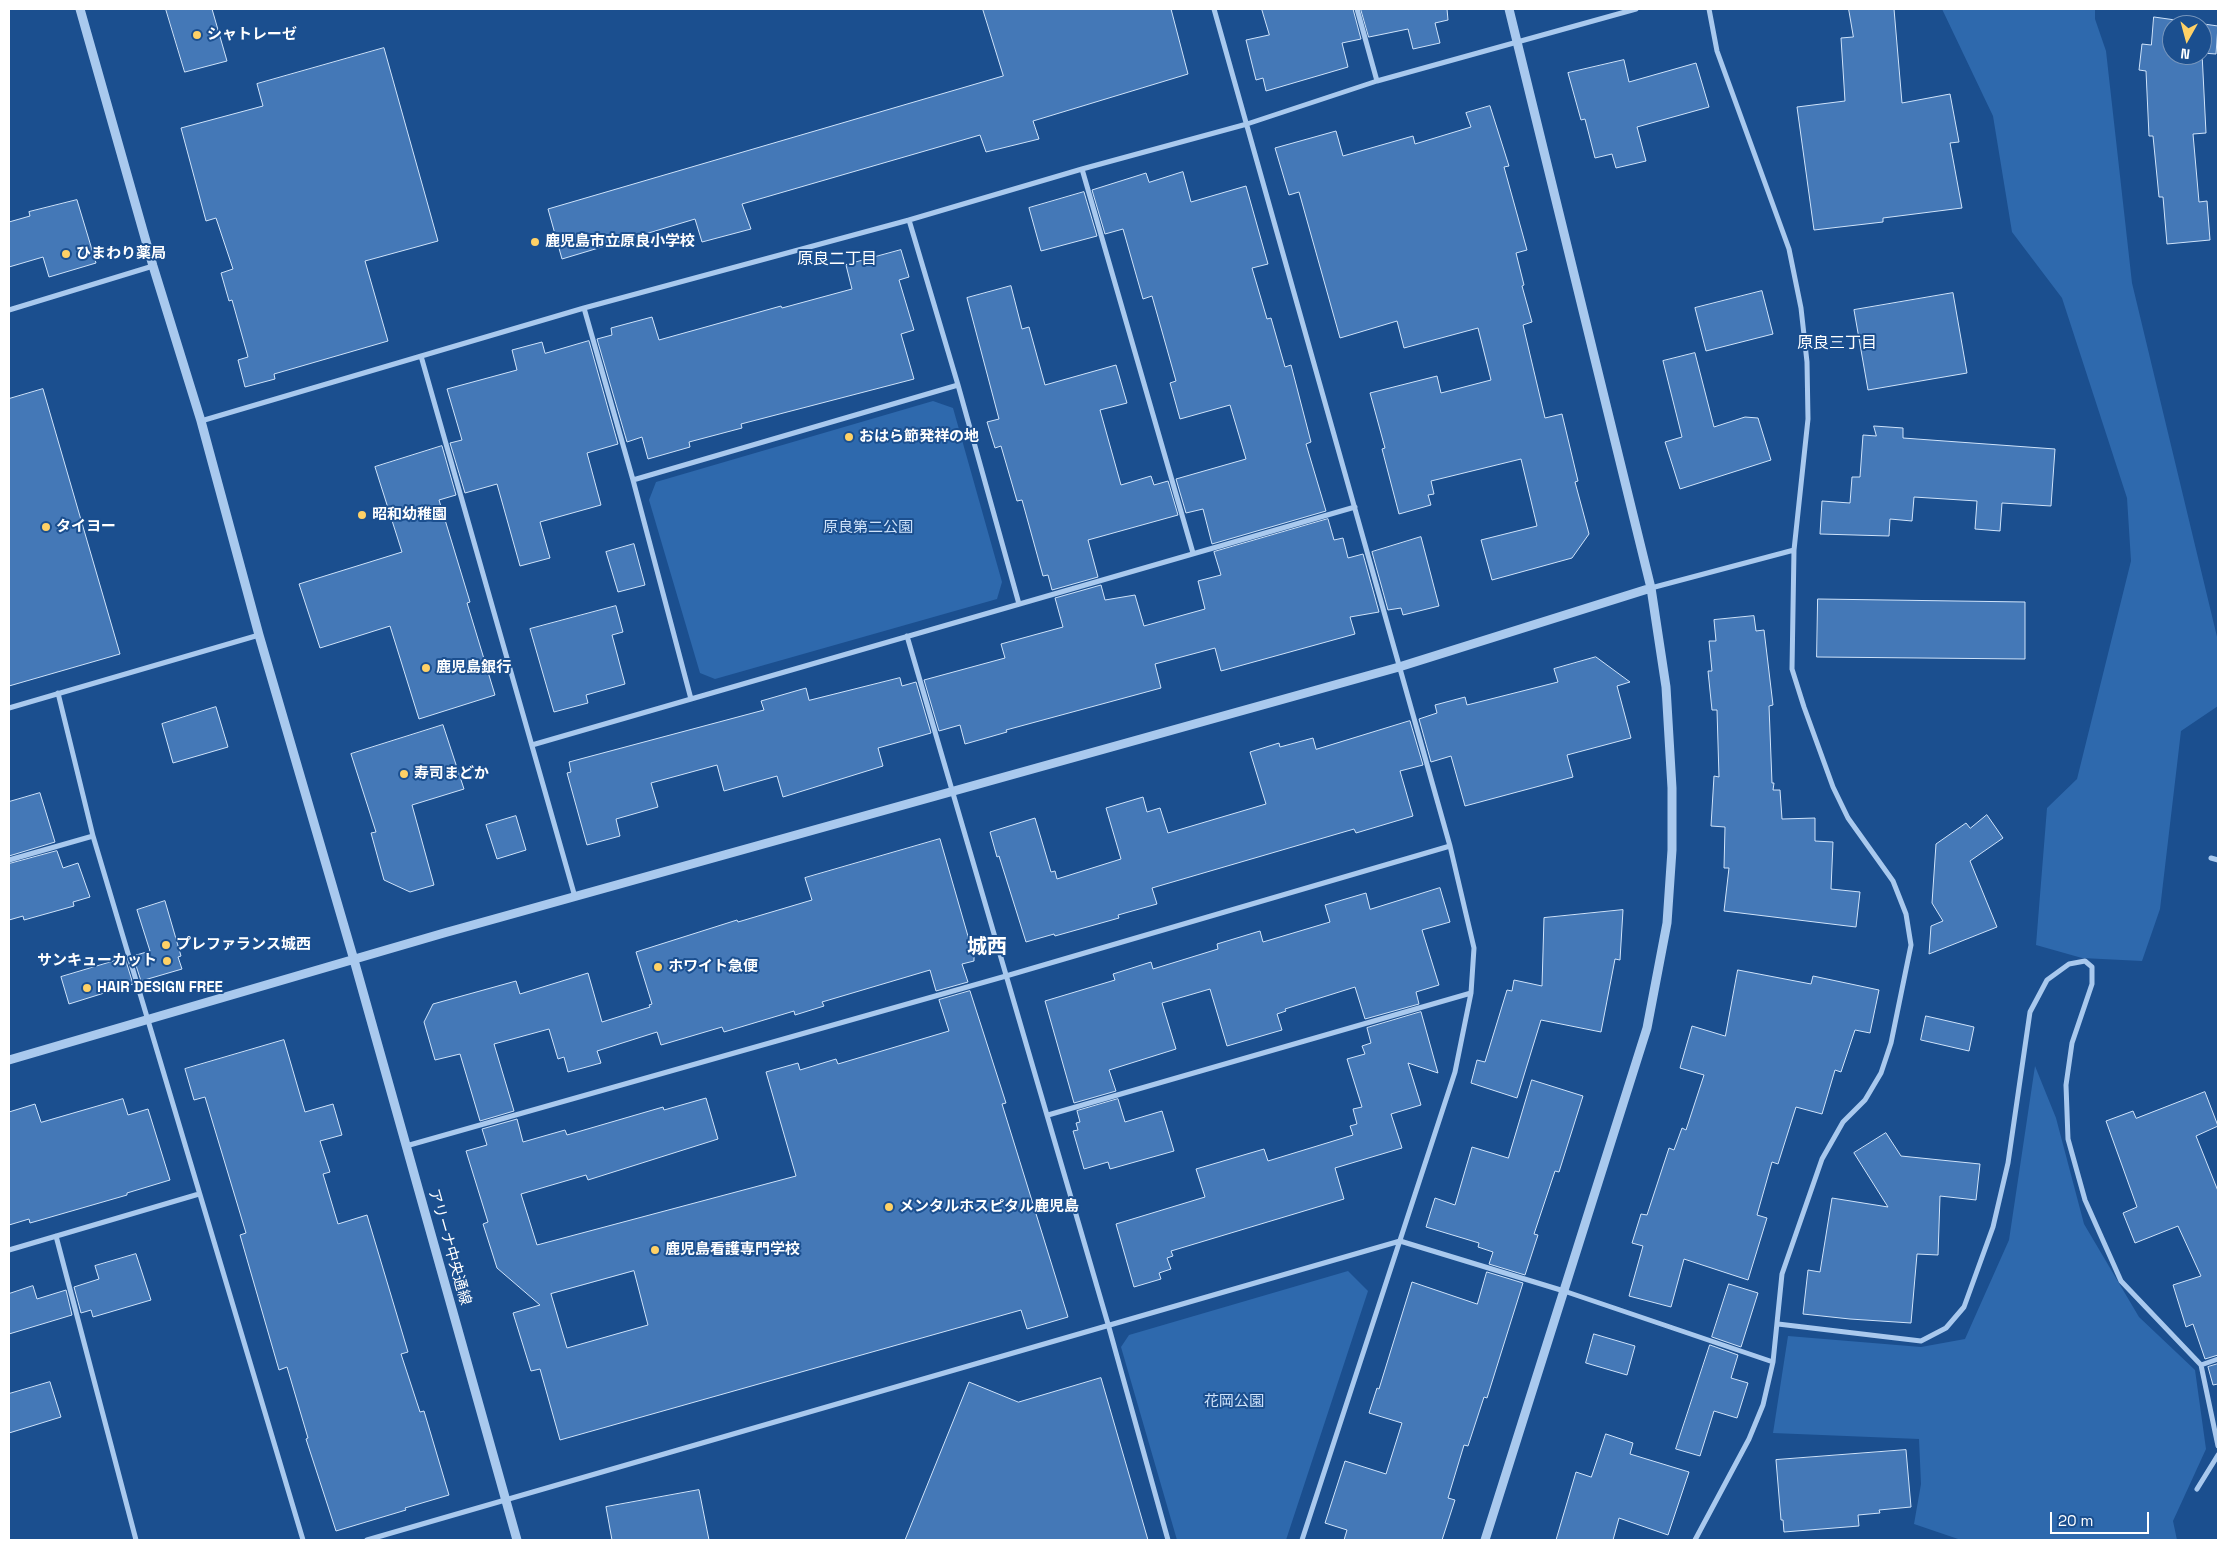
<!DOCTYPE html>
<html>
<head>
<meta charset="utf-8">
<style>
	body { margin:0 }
	#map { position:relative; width:2227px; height:1549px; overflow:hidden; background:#1b4f8f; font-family:"Space Grotesk",sans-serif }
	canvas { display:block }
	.frame { position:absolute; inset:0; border:10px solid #fff; pointer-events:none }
	.north { position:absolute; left:2162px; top:15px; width:50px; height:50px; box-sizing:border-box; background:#1b4f8f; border:1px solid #7695bc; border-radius:50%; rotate:187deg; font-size:14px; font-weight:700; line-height:20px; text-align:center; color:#fff }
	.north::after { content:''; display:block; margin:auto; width:18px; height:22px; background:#ffd166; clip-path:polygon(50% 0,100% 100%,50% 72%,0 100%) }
	.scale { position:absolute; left:2050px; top:1512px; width:99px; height:22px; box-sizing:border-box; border:2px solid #fff; border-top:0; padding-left:6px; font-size:15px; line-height:18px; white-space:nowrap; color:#fff; -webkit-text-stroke:4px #1b4f8f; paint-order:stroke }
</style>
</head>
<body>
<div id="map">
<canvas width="2227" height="1549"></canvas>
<div class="frame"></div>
<div class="north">N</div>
<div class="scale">20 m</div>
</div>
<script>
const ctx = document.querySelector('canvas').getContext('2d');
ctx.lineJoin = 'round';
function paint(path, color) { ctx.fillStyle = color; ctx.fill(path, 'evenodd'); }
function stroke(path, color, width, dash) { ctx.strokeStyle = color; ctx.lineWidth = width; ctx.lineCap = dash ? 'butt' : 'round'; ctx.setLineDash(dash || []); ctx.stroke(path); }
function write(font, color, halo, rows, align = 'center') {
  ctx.font = font + ' "Space Grotesk","Noto Sans JP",sans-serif'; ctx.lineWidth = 4; ctx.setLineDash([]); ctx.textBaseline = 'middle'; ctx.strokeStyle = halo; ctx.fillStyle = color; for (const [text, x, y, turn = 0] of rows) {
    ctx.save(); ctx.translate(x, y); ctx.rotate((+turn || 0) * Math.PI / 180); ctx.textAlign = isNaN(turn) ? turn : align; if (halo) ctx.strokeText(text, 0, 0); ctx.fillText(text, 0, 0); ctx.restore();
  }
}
paint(new Path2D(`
	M 1942,9 L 2095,9 L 2095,19 L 2106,51 L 2132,283 L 2218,641 L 2218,706 L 2181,731 L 2160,909 L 2142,961 L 2082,958 L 2036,945 L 2047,808 L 2077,779 L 2131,561 L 2127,498 L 2062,298 L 2012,232 L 1993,116 Z
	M 933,401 L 953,408 L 1002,582 L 997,599 L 715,679 L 700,673 L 649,500 L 656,482 Z
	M 2035,1066 L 2056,1118 L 2084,1224 L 2139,1317 L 2195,1370 L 2206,1449 L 2173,1521 L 2177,1540 L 1961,1540 L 1914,1524 L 1921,1484 L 1919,1439 L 1773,1433 L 1788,1336 L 1921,1347 L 1965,1339 L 2009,1240 Z
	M 1348,1271 L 1368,1291 L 1286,1540 L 1177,1540 L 1121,1347 L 1129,1335 Z`), '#2e69ad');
const building = new Path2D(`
	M 166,9 L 212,9 L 227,61 L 185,72 Z
	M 983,9 L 1171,9 L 1188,74 L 1033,121 L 1039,139 L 986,152 L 980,135 L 742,204 L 751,229 L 702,242 L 695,219 L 562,259 L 548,209 L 1003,76 Z
	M 1262,9 L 1353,9 L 1361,39 L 1342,43 L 1348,67 L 1266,91 L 1263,78 L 1256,80 L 1246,40 L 1269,35 Z
	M 1361,9 L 1447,9 L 1448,20 L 1435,23 L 1440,43 L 1413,49 L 1408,29 L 1369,37 Z
	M 1849,9 L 1894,9 L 1902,103 L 1950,94 L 1959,142 L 1950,143 L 1962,208 L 1883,218 L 1883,222 L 1814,230 L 1797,107 L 1845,101 L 1841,38 L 1853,37 Z
	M 2154,17 L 2218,26 L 2216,54 L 2202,53 L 2206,133 L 2193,134 L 2199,202 L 2207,201 L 2210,240 L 2167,244 L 2163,197 L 2159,197 L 2153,136 L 2149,136 L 2146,71 L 2139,70 L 2142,44 L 2151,45 ZM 2172,25 L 2202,25 L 2202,55 L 2172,55 Z
	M 384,48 L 438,241 L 365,261 L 388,341 L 274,374 L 275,379 L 245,387 L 238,360 L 248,357 L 232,300 L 229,301 L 221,273 L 233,269 L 216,218 L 206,221 L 181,128 L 263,106 L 257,84 Z
	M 1624,60 L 1629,82 L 1696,63 L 1709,107 L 1637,127 L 1646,161 L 1616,168 L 1612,154 L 1595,158 L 1585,119 L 1581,120 L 1568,73 Z
	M 1490,106 L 1509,166 L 1504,167 L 1527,250 L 1516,253 L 1524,285 L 1522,286 L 1532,322 L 1523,325 L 1545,418 L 1562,414 L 1578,481 L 1575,482 L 1589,534 L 1572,558 L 1492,580 L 1481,540 L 1537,526 L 1521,459 L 1431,481 L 1434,494 L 1428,495 L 1431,505 L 1399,514 L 1382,449 L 1385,448 L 1370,393 L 1437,376 L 1441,393 L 1491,380 L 1478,328 L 1404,348 L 1397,321 L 1340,338 L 1299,192 L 1289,195 L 1275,148 L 1336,131 L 1343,156 L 1413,136 L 1415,144 L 1471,127 L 1466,113 Z
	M 1183,172 L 1191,202 L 1246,186 L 1268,264 L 1252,268 L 1267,319 L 1271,318 L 1285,367 L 1291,365 L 1311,442 L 1306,444 L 1326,511 L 1212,544 L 1203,509 L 1186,513 L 1176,479 L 1246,459 L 1230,405 L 1180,419 L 1170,383 L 1176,381 L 1152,296 L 1143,299 L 1123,229 L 1105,234 L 1092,190 L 1146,173 L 1149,182 Z
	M 1084,192 L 1097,236 L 1041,251 L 1029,208 Z
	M 77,200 L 96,263 L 49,277 L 43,257 L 9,267 L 9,222 L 30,216 L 29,212 Z
	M 901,250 L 909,277 L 899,280 L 914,330 L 901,334 L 914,379 L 741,424 L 742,428 L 689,442 L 690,447 L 648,459 L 642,437 L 627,442 L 597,339 L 612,335 L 611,328 L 652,317 L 659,340 L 781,306 L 782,308 L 852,289 L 846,265 Z
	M 1011,286 L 1022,329 L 1029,327 L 1045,385 L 1116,365 L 1127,403 L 1100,410 L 1121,485 L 1151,476 L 1154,485 L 1168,481 L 1178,515 L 1088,540 L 1098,577 L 1052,590 L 1048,575 L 1043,576 L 1022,500 L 1017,501 L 1001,446 L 995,448 L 987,422 L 999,419 L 967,298 Z
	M 1762,291 L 1773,334 L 1706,351 L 1695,308 Z
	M 1953,293 L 1967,373 L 1868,390 L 1854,310 Z
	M 589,341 L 618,444 L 587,453 L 601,505 L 540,522 L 550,558 L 520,566 L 497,484 L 465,493 L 450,443 L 462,440 L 447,389 L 517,370 L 512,350 L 542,342 L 545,353 Z
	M 1695,353 L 1714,427 L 1745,417 L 1758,418 L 1771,460 L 1680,489 L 1665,442 L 1682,437 L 1663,361 Z
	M 43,389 L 120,654 L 9,686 L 9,399 Z
	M 1874,426 L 1903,428 L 1903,438 L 2055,449 L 2051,506 L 2002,503 L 2000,531 L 1975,529 L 1977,501 L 1914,497 L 1912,521 L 1890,519 L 1889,536 L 1820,534 L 1822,501 L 1850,503 L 1852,477 L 1860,477 L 1863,435 L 1876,436 Z
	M 442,446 L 456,495 L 439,500 L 470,602 L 467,603 L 495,695 L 419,719 L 390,626 L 320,648 L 299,584 L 402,552 L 375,467 Z
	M 1328,519 L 1334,540 L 1343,538 L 1348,558 L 1363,554 L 1379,612 L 1350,617 L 1355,634 L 1221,671 L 1215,648 L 1155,664 L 1161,688 L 1006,730 L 1007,732 L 965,744 L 960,725 L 939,731 L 924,680 L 1005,658 L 1001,644 L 1063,627 L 1055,598 L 1101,585 L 1105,600 L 1135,595 L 1144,626 L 1205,609 L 1198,581 L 1221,575 L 1214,552 Z
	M 1421,537 L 1439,606 L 1403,615 L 1401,608 L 1388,610 L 1372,552 Z
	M 634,544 L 645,585 L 618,592 L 606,552 Z
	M 1818,599 L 2025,602 L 2025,659 L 1817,657 Z
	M 616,606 L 623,632 L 612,635 L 625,684 L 586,695 L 588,703 L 554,712 L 530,629 Z
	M 1754,616 L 1756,631 L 1764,630 L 1773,705 L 1769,706 L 1772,783 L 1774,783 L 1773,790 L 1780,790 L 1782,819 L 1815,818 L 1815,841 L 1833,842 L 1831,889 L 1860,892 L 1856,927 L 1724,911 L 1729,868 L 1724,868 L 1725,827 L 1711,826 L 1714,776 L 1719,777 L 1717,710 L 1712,710 L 1708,671 L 1712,671 L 1709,641 L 1716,641 L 1714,620 Z
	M 1596,657 L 1630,682 L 1617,686 L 1631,738 L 1567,755 L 1573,777 L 1465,806 L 1451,756 L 1431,762 L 1419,719 L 1437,713 L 1435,705 L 1465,697 L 1467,705 L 1558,682 L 1554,669 Z
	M 900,678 L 902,686 L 916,682 L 931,733 L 878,748 L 883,766 L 783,797 L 777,776 L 724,791 L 717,765 L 651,783 L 658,807 L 616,819 L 620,836 L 587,845 L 567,773 L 571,772 L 569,762 L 764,710 L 761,701 L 806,688 L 809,700 Z
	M 216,707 L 228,747 L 173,763 L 162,724 Z
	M 1410,721 L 1423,765 L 1400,771 L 1413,816 L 1356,833 L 1354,829 L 1152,888 L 1157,904 L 1118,915 L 1119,918 L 1055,936 L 1054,934 L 1026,942 L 999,856 L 997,857 L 990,832 L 1035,818 L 1051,872 L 1055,871 L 1057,879 L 1121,859 L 1106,808 L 1143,797 L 1147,812 L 1160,808 L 1168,833 L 1266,804 L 1250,752 L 1279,743 L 1280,747 L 1313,738 L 1316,749 Z
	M 443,725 L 464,789 L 412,805 L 434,885 L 410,892 L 384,880 L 371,833 L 376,832 L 351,754 Z
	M 40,793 L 55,842 L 9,856 L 9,802 Z
	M 1987,815 L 2003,838 L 1970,861 L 1997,927 L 1929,954 L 1931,926 L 1943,921 L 1932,903 L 1936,844 L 1966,823 L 1970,828 Z
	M 516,816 L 526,850 L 497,859 L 486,825 Z
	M 940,839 L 974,957 L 974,961 L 962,964 L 968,982 L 936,991 L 930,970 L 822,1002 L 824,1006 L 795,1015 L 794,1011 L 724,1032 L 722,1027 L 661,1045 L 657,1032 L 597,1051 L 601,1063 L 568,1072 L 564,1057 L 558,1059 L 549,1029 L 494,1044 L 514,1111 L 480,1121 L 460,1054 L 435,1060 L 424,1022 L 433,1004 L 516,981 L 520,994 L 588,973 L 602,1022 L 650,1007 L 649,1005 L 652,1004 L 636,952 L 737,920 L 738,922 L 812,900 L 805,878 Z
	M 57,851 L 63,868 L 78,863 L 90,897 L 73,902 L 74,906 L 24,920 L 23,916 L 9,920 L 9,864 Z
	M 1440,888 L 1450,922 L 1422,930 L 1439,985 L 1416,992 L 1419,1004 L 1365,1019 L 1355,987 L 1285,1009 L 1286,1011 L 1277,1014 L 1282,1030 L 1227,1046 L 1210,989 L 1162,1003 L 1176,1049 L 1109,1070 L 1116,1091 L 1074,1103 L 1045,1001 L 1115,980 L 1113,974 L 1151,962 L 1153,969 L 1218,949 L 1217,944 L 1260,931 L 1263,942 L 1330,922 L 1325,905 L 1366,893 L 1370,909 Z
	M 165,901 L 181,956 L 178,957 L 182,969 L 141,981 L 133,956 L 150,951 L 137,910 Z
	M 1623,910 L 1620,960 L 1615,959 L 1601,1032 L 1541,1020 L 1517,1098 L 1471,1083 L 1477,1060 L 1485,1062 L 1507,990 L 1512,991 L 1514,980 L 1542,986 L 1544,918 Z
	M 125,958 L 133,984 L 69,1004 L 61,977 Z
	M 1738,970 L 1811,984 L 1813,976 L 1879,990 L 1870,1033 L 1855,1030 L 1841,1072 L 1835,1070 L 1822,1114 L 1796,1107 L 1778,1164 L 1772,1162 L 1757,1215 L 1767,1218 L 1748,1280 L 1684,1259 L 1671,1307 L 1629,1296 L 1643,1246 L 1632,1243 L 1641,1214 L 1647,1215 L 1669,1148 L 1674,1150 L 1682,1128 L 1686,1130 L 1704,1075 L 1680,1068 L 1692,1026 L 1725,1036 Z
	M 970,991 L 1006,1103 L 1002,1104 L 1068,1317 L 1027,1329 L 1021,1310 L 560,1440 L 540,1369 L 531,1371 L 513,1313 L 540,1305 L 497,1268 L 483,1224 L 488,1222 L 466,1151 L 487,1145 L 482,1129 L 517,1119 L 523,1142 L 565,1130 L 567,1135 L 663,1107 L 664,1110 L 706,1098 L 718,1139 L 588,1180 L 586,1175 L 521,1194 L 537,1245 L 796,1176 L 766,1072 L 798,1063 L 800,1070 L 836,1059 L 838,1064 L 949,1031 L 939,1000 ZM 634,1271 L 648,1325 L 567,1348 L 551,1294 Z
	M 1421,1012 L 1438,1073 L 1408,1063 L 1421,1105 L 1391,1114 L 1402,1148 L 1335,1168 L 1344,1199 L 1171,1251 L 1173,1256 L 1167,1258 L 1171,1269 L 1159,1273 L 1161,1279 L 1134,1287 L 1116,1224 L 1205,1197 L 1196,1169 L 1264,1149 L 1268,1161 L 1353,1135 L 1350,1126 L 1357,1124 L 1353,1109 L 1362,1107 L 1347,1059 L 1365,1054 L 1362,1046 L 1371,1043 L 1367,1028 Z
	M 1926,1016 L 1974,1027 L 1969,1051 L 1921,1040 Z
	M 284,1040 L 305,1112 L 333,1104 L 342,1135 L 320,1141 L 330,1172 L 323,1174 L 338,1224 L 367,1215 L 408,1352 L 401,1354 L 420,1412 L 424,1411 L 449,1495 L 405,1508 L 406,1510 L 336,1531 L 306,1439 L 308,1438 L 287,1367 L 279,1370 L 240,1235 L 246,1233 L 205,1097 L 194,1100 L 185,1069 Z
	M 1532,1080 L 1583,1096 L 1559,1172 L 1555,1171 L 1534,1234 L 1538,1235 L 1525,1275 L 1489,1264 L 1493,1252 L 1478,1247 L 1479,1243 L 1426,1227 L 1435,1198 L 1455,1205 L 1472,1147 L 1508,1158 Z
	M 2205,1092 L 2218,1126 L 2196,1136 L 2218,1191 L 2218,1355 L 2205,1359 L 2193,1324 L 2186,1327 L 2173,1285 L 2201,1276 L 2178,1226 L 2135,1243 L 2123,1213 L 2137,1207 L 2106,1121 L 2133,1111 L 2136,1118 Z
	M 123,1099 L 128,1115 L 148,1109 L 170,1180 L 127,1193 L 127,1195 L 30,1223 L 29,1219 L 9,1225 L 9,1112 L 35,1104 L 41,1122 Z
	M 1118,1099 L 1125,1122 L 1162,1111 L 1174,1151 L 1110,1169 L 1108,1162 L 1084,1169 L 1073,1131 L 1078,1130 L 1076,1123 L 1080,1122 L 1077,1111 Z
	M 1886,1133 L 1901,1156 L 1980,1164 L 1976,1200 L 1940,1196 L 1938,1255 L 1917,1254 L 1911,1323 L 1850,1319 L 1803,1314 L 1808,1270 L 1820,1272 L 1832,1198 L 1888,1207 L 1854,1153 Z
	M 136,1254 L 151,1300 L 93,1317 L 91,1310 L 81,1313 L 74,1287 L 99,1279 L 95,1266 Z
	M 1487,1272 L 1523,1283 L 1487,1398 L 1484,1397 L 1468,1446 L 1464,1445 L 1448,1498 L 1455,1500 L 1442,1540 L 1344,1540 L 1347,1530 L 1325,1523 L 1345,1461 L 1386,1474 L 1402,1423 L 1369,1413 L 1377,1388 L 1379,1389 L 1412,1282 L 1477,1304 Z
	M 1729,1284 L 1758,1293 L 1741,1347 L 1712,1337 Z
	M 33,1286 L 37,1299 L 66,1290 L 72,1315 L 9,1334 L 9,1294 Z
	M 1594,1334 L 1635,1346 L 1627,1375 L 1586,1363 Z
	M 1710,1345 L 1738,1355 L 1731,1378 L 1748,1383 L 1737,1418 L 1714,1411 L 1700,1456 L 1676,1449 Z
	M 2218,1364 L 2218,1384 L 2213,1385 L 2208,1367 Z
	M 1101,1378 L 1148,1540 L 905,1540 L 969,1382 L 1018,1402 Z
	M 50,1382 L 61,1417 L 9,1433 L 9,1394 Z
	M 1606,1434 L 1633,1443 L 1630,1454 L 1689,1472 L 1668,1535 L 1619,1518 L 1613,1540 L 1556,1540 L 1576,1472 L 1591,1477 Z
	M 1906,1450 L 1911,1507 L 1879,1510 L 1880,1513 L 1858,1515 L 1859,1526 L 1784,1532 L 1783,1520 L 1781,1520 L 1776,1460 Z
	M 699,1490 L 709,1540 L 612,1540 L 606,1507 Z`);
paint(building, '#4478b7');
stroke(building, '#cfe3fa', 1);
stroke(new Path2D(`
	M 1214,9 L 1450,846 L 1474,948 L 1471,993 L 1455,1072 L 1302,1540
	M 1357,9 L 1377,81
	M 1082,169 L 1193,553
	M 909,220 L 958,385 L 1019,604
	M 584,308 L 633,480 L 691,699
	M 9,310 L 153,266
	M 421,356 L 575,897
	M 201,421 L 584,308 L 909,220 L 1082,169 L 1247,124 L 1377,81 L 1636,9
	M 633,480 L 958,385
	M 1651,588 L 1794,550
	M 907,636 L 1108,1324 L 1168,1540
	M 58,693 L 93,836 L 303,1540
	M 9,708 L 259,635
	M 532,745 L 1355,507
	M 2211,858 L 2218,860
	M 9,860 L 93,836
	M 1048,1115 L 1471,993
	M 406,1146 L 1006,976 L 1450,846
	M 56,1236 L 136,1540
	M 9,1250 L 199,1194
	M 1778,1324 L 1921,1341 L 1946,1328 L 1964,1307 L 1993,1227 L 2008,1163 L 2030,1012 L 2047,980 L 2069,964 L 2085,961 L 2092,967 L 2092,984 L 2072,1043 L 2066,1085 L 2068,1139 L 2085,1200 L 2121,1281 L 2201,1365 L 2218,1446
	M 2201,1365 L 2218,1359
	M 2197,1489 L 2218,1455
	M 367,1540 L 1400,1241 L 1564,1291 L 1773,1362
	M 1695,1540 L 1749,1439 L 1763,1405 L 1773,1362 L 1782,1274 L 1822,1159 L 1843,1122 L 1865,1100 L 1881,1073 L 1891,1043 L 1911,945 L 1906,914 L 1893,881 L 1848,818 L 1833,787 L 1804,707 L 1792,669 L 1794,550 L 1808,419 L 1807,362 L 1801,308 L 1789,249 L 1717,51 L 1709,9`), '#a9c9ee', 5);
stroke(new Path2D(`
	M 80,9 L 153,266 L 201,421 L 259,635 L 354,960 L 517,1540
	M 9,1060 L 444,933 L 1399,667 L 1651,588
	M 1485,1540 L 1647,1028 L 1667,923 L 1672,850 L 1672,788 L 1666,687 L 1651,588 L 1509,9`), '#a9c9ee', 9);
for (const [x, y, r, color] of [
	[197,35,5,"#ffd166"],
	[535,242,5,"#ffd166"],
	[66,254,5,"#ffd166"],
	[849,437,5,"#ffd166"],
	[362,515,5,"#ffd166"],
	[46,527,5,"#ffd166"],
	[426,668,5,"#ffd166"],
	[404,774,5,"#ffd166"],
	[166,945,5,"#ffd166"],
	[167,961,5,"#ffd166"],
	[658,967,5,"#ffd166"],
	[87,988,5,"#ffd166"],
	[889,1207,5,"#ffd166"],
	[655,1250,5,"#ffd166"]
]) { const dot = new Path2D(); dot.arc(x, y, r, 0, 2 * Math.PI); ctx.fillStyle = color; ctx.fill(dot); stroke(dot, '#1b4f8f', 2); }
write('bold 15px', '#fff', '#1b4f8f', [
	["シャトレーゼ",207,35],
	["鹿児島市立原良小学校",545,242],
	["ひまわり薬局",76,254],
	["おはら節発祥の地",859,437],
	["昭和幼稚園",372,515],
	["タイヨー",56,527],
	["鹿児島銀行",436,668],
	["寿司まどか",414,774],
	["プレファランス城西",176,945],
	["サンキューカット",157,961,"right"],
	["ホワイト急便",668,967],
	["HAIR DESIGN FREE",97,988],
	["メンタルホスピタル鹿児島",899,1207],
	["鹿児島看護専門学校",665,1250]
], 'left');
write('15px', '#cfe3fa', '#1b4f8f', [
	["原良第二公園",868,528],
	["花岡公園",1234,1402]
]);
write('15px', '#fff', '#1b4f8f', [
	["アリーナ中央通線",449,1247,74]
]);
write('16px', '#fff', '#1b4f8f', [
	["原良二丁目",837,260],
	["原良三丁目",1837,344]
]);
write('bold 20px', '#fff', '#1b4f8f', [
	["城西",987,948]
]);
</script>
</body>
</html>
